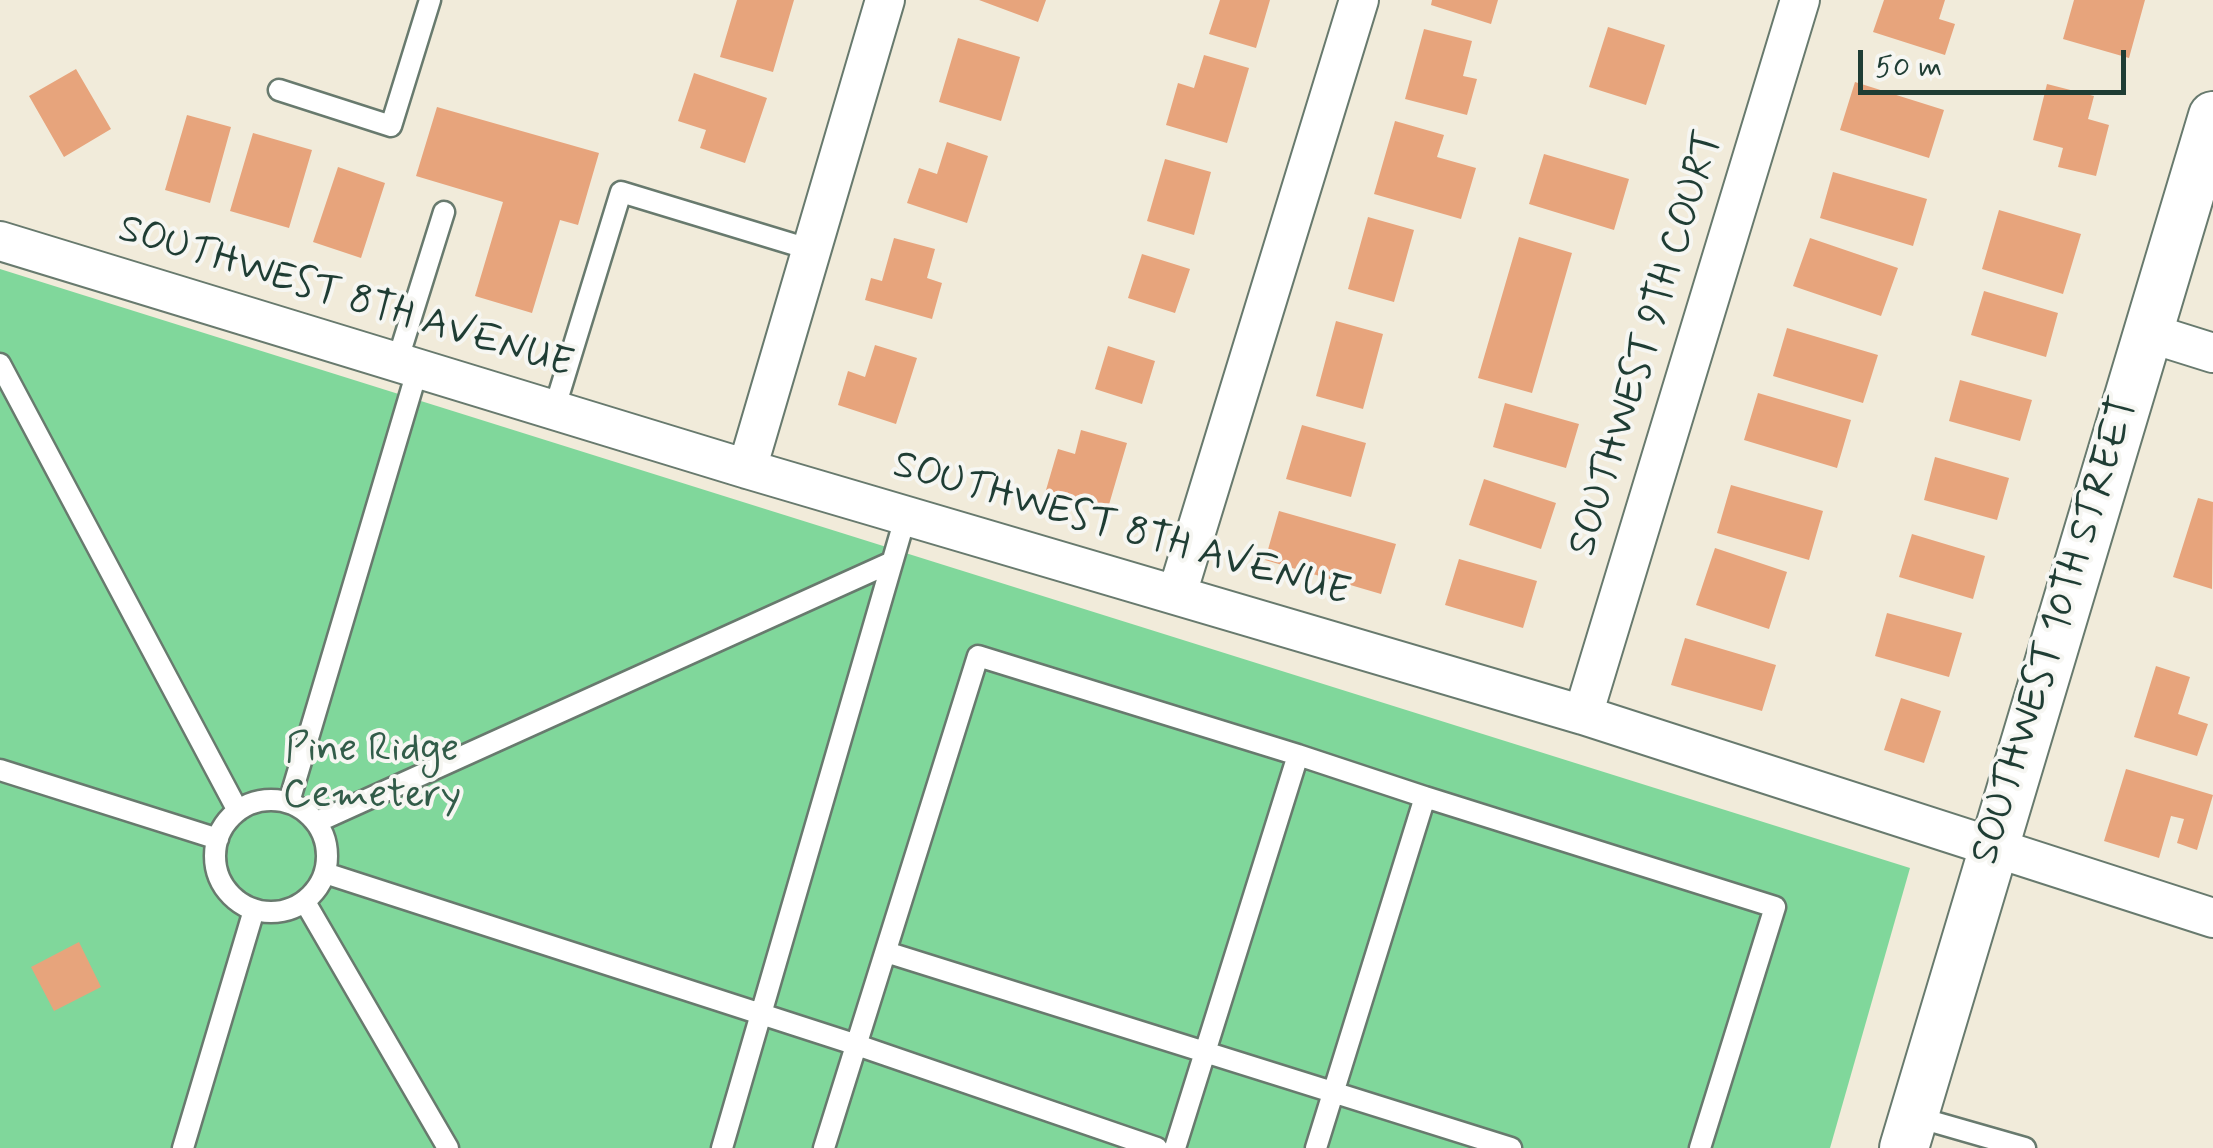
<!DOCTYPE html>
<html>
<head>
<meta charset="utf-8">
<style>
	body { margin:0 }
	#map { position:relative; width:2213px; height:1148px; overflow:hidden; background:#f1ebda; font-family:Mynerve,sans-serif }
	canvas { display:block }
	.scale { position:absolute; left:1858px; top:50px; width:268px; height:45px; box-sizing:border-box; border:5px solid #1f3d34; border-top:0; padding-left:12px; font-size:30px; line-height:35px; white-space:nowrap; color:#1f3d34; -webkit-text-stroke:8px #f6f6f2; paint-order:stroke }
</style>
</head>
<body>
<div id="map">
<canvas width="2213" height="1148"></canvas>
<div class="scale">50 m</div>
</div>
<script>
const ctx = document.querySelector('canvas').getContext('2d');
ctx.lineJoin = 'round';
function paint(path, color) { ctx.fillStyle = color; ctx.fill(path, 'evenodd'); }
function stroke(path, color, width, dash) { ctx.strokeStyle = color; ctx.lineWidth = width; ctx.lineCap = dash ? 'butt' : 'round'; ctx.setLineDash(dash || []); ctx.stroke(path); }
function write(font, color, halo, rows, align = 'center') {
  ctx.font = font + ' Mynerve,sans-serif'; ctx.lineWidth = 8; ctx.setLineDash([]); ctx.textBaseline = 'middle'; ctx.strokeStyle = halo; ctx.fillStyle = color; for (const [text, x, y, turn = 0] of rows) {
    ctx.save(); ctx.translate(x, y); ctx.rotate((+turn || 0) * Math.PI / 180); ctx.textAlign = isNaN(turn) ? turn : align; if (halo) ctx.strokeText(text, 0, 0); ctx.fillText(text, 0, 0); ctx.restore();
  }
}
paint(new Path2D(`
	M 0,269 L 1910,868 L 1830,1148 L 0,1148 Z`), '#80d79b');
paint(new Path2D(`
	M 737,0 L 794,0 L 773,72 L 720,57 Z
	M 979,0 L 1046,0 L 1038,22 Z
	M 1220,0 L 1270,0 L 1256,48 L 1209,34 Z
	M 1432,0 L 1498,0 L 1491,24 L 1431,5 Z
	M 1884,0 L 1945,0 L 1939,19 L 1955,24 L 1945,55 L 1873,32 Z
	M 2074,0 L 2145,0 L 2129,58 L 2063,39 Z
	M 1608,27 L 1665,45 L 1646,105 L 1589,87 Z
	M 1424,29 L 1472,41 L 1463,76 L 1477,79 L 1467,115 L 1405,99 Z
	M 958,38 L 1020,57 L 1001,121 L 939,102 Z
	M 1204,55 L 1249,68 L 1227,143 L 1166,125 L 1178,83 L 1194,88 Z
	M 76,69 L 111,129 L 64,157 L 29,96 Z
	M 694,73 L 767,98 L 745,163 L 700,148 L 706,130 L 678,121 Z
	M 1855,82 L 1944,110 L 1929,158 L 1840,130 Z
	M 2047,84 L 2094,96 L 2088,119 L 2109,125 L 2096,176 L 2058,167 L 2063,148 L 2033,140 Z
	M 437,107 L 599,153 L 578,225 L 560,220 L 532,313 L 475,296 L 503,202 L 416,176 Z
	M 187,115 L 231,127 L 210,203 L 165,190 Z
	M 1395,121 L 1444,135 L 1437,157 L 1476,168 L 1461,219 L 1374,194 Z
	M 253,133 L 312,150 L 289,228 L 230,211 Z
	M 947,142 L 988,156 L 967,223 L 907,203 L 919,168 L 937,174 Z
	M 1544,154 L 1629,179 L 1614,230 L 1529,204 Z
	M 1165,159 L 1211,172 L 1194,235 L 1147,221 Z
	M 338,167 L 385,183 L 361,258 L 313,242 Z
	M 1833,172 L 1927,199 L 1913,246 L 1820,218 Z
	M 1999,210 L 2081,234 L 2063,294 L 1982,269 Z
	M 1368,217 L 1414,230 L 1394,302 L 1348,289 Z
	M 1519,237 L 1572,253 L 1532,393 L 1478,378 Z
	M 894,238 L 935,249 L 927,278 L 942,283 L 932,319 L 865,300 L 871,278 L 882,281 Z
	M 1810,238 L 1898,268 L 1881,316 L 1793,286 Z
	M 1142,254 L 1190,269 L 1175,313 L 1128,298 Z
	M 1984,291 L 2058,313 L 2046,357 L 1971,335 Z
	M 1336,321 L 1383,334 L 1363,409 L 1316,396 Z
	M 1787,328 L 1878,355 L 1863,403 L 1773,376 Z
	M 875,345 L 917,358 L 896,424 L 838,405 L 848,371 L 865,377 Z
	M 1108,346 L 1155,361 L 1142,404 L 1095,389 Z
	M 1960,380 L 2032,400 L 2020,441 L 1949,421 Z
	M 1758,393 L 1851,420 L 1837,468 L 1744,440 Z
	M 1505,403 L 1579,424 L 1566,468 L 1493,447 Z
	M 1302,425 L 1366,443 L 1351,497 L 1286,479 Z
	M 1081,430 L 1127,443 L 1108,508 L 1046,490 L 1058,449 L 1075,454 Z
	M 1935,457 L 2009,478 L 1997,520 L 1924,500 Z
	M 1484,479 L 1556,503 L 1541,549 L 1469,525 Z
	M 1731,485 L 1823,511 L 1809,560 L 1717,533 Z
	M 2198,498 L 2213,502 L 2212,589 L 2173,577 Z
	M 1279,511 L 1396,544 L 1381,594 L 1265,560 Z
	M 1912,534 L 1985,556 L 1973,599 L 1899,577 Z
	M 1715,548 L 1787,572 L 1769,629 L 1696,605 Z
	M 1459,559 L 1537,581 L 1523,628 L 1445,605 Z
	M 1887,613 L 1962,633 L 1949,677 L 1875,656 Z
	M 1685,638 L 1776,665 L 1762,711 L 1671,685 Z
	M 2156,666 L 2190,677 L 2178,714 L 2208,724 L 2197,756 L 2134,737 Z
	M 1901,698 L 1941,711 L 1924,763 L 1884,750 Z
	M 2126,769 L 2213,795 L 2197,850 L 2177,843 L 2184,819 L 2171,816 L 2159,858 L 2104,841 Z
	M 79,942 L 101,987 L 54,1011 L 31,967 Z`), '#e7a47c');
const service = new Path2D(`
	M 279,90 L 391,126 L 430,0
	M 397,362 L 444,212
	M 0,364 L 238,811
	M 554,410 L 621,192 L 812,250
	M 0,770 L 218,839
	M 1425,797 L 1775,907 L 1700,1148
	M215 856a56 56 0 1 1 112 0a56 56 0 1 1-112 0Z
	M 289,802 L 418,368
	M 317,822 L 892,562
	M 325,873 L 857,1045 L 1157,1148
	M 305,902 L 448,1148
	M 886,952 L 1511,1148
	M 1913,1116 L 2025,1148
	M 183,1148 L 254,910
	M 722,1148 L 906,515
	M 824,1148 L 978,656 L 1298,755
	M 1175,1148 L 1298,755 L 1425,797 L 1316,1148`);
const minor = new Path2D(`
	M 0,241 L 747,469 L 1583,715 L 2213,918
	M 2146,332 L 2213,353
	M 747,469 L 885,0
	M 1177,594 L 1359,0
	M 1583,715 L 1800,0`);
const tertiary = new Path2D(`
	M 1904,1148 L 2213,116`);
stroke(service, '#687a6e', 25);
stroke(minor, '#687a6e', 42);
stroke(tertiary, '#687a6e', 52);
stroke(service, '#fff', 20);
stroke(minor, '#fff', 38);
stroke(tertiary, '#fff', 48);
write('40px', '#1f3d34', '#f6f6f2', [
	["SOUTHWEST 8TH AVENUE",345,299,17],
	["SOUTHWEST 9TH COURT",1648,344,-73],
	["SOUTHWEST 8TH AVENUE",1121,531,16],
	["SOUTHWEST 10TH STREET",2057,631,-73]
]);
write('40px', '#325c49', '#f6f6f2', [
	["Pine Ridge",372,752],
	["Cemetery",372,798]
]);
</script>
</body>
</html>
